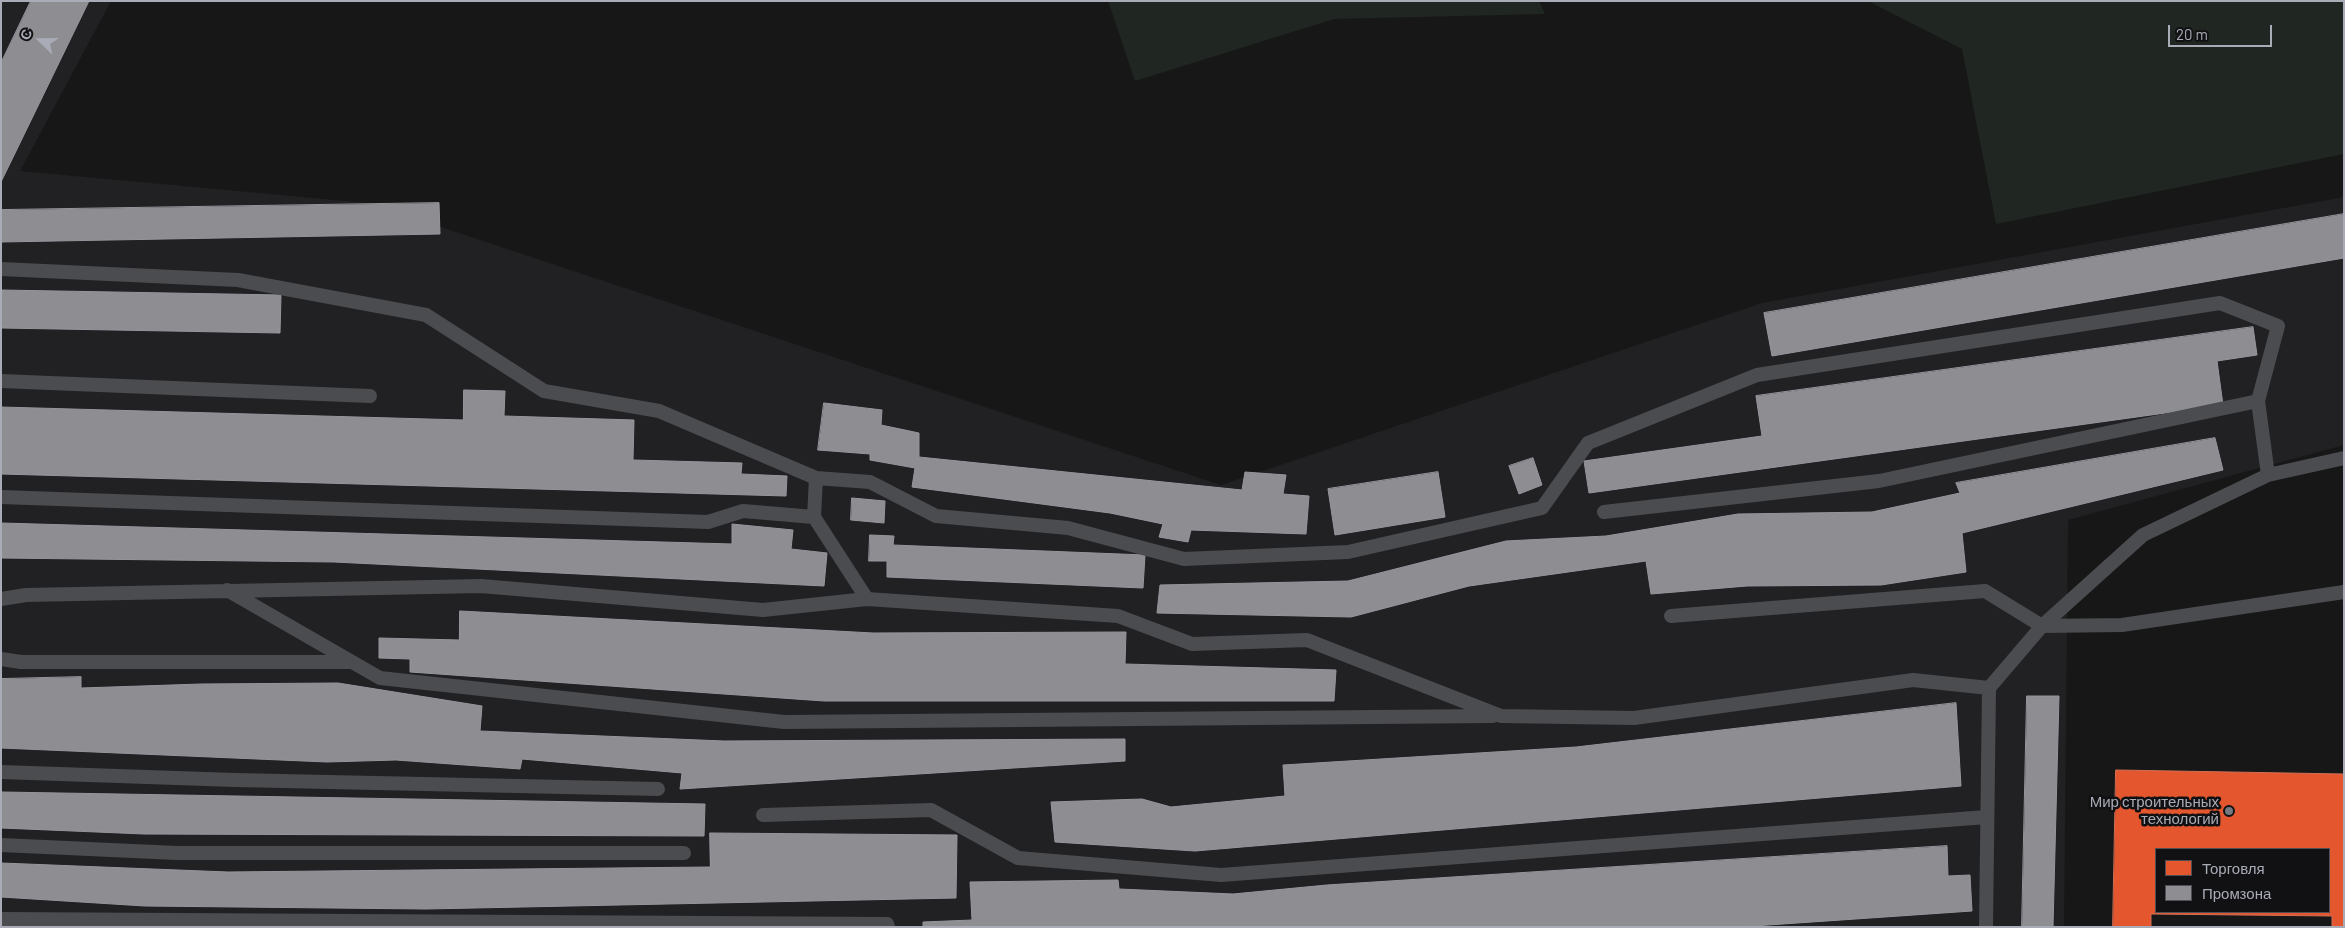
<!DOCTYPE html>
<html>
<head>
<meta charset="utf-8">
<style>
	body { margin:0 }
	#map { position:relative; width:2345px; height:928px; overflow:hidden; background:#171717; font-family:Barlow,sans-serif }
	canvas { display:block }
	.frame { position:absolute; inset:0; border:2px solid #a9acb7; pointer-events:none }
	.legend { position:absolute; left:2155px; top:848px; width:175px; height:65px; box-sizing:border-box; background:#111113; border:1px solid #4e4f55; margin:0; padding:6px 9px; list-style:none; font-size:15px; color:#a9acb7 }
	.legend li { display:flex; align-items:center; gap:10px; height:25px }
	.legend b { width:25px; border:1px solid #4e4f55 }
	.north { position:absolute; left:15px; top:15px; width:50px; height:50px; -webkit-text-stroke:4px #111113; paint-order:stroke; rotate:292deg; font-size:14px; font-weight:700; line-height:20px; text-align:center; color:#a9acb7 }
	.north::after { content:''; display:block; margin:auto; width:18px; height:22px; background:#a9acb7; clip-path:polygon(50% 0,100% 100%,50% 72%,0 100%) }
	.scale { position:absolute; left:2168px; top:25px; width:104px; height:22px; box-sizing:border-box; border:2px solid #a9acb7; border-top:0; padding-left:6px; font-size:15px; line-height:18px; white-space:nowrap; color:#a9acb7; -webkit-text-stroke:4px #111113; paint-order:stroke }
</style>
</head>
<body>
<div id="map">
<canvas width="2345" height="928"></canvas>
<div class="frame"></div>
<ul class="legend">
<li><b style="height:14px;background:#e4572e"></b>Торговля</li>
<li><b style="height:14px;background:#8d8d92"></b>Промзона</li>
</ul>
<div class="north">С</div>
<div class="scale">20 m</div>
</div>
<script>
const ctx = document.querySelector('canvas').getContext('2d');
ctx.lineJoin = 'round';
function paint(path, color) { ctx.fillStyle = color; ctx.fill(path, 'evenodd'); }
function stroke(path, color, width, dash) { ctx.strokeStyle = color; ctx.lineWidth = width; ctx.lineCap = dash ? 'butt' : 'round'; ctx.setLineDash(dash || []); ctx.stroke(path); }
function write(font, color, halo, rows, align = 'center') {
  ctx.font = font + ' Barlow,sans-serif'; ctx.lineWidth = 5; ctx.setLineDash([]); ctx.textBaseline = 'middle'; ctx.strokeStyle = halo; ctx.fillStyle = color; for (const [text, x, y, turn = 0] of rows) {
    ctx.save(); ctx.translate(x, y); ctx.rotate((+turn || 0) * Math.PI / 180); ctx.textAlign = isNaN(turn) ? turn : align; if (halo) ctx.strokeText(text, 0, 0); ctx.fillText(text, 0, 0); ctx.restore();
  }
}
paint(new Path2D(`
	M 1,1 L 111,1 L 20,171 L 368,203 L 1221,485 L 1762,303 L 2344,197 L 2344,445 L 2068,520 L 2064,927 L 1,927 Z`), '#212123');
paint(new Path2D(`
	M 1108,1 L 1539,1 L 1545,14 L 1334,19 L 1135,81 Z
	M 1868,1 L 2344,1 L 2344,154 L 1996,224 L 1962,49 Z`), '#202621');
const shops = new Path2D(`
	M 2116,770 L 2344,774 L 2344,927 L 2332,927 L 2332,916 L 2151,914 L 2151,927 L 2113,927 ZM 2156,849 L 2329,849 L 2329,912 L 2156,912 Z`);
paint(shops, '#e4572e');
stroke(shops, '#d27057', 1);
const industry = new Path2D(`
	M 31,1 L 89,1 L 1,182 L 1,63 Z
	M 439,203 L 440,234 L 1,242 L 1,210 Z
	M 2344,214 L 2344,258 L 1772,356 L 1764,313 Z
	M 1,290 L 281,295 L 280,333 L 1,328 Z
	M 2253,327 L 2257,355 L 2217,361 L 2223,405 L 1589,493 L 1584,461 L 1762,436 L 1756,396 Z
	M 464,390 L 505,391 L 504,416 L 634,420 L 633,460 L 742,463 L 741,474 L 787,476 L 786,496 L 1,474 L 1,407 L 463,420 Z
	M 824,403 L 882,410 L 881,425 L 919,433 L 919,457 L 1242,490 L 1245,472 L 1286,475 L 1283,494 L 1309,496 L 1306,534 L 1191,530 L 1188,542 L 1159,537 L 1163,524 L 1110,513 L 912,487 L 915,468 L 870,460 L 870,454 L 818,450 Z
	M 2215,438 L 2223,470 L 1962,533 L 1966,572 L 1881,585 L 1747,586 L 1651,594 L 1646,561 L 1469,586 L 1351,617 L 1157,613 L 1160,585 L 1348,581 L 1506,541 L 1606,536 L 1738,514 L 1872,512 L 1960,493 L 1956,483 Z
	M 1533,458 L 1542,485 L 1519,494 L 1509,466 Z
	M 1438,472 L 1445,517 L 1335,535 L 1328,489 Z
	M 852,498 L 885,501 L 884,523 L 851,520 Z
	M 1,523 L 732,544 L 732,524 L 793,530 L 791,549 L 827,553 L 824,586 L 334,562 L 1,558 Z
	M 870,535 L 894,536 L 893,545 L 1145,555 L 1143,588 L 887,577 L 887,561 L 869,561 Z
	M 460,611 L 873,633 L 1126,632 L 1125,664 L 1336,670 L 1334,701 L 824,701 L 410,672 L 410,659 L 379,658 L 379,638 L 459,640 Z
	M 81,677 L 81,688 L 201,684 L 338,683 L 482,706 L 480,731 L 724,741 L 1125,739 L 1125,761 L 680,789 L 682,773 L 522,759 L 520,769 L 396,760 L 327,762 L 1,748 L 1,679 Z
	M 2027,696 L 2059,696 L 2053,927 L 2022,927 Z
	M 1956,703 L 1961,786 L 1195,851 L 1055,842 L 1051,802 L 1142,799 L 1171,807 L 1285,796 L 1283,765 L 1576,747 Z
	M 1,792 L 705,804 L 704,836 L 144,834 L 1,828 Z
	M 710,833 L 957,835 L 956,898 L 426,909 L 145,906 L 1,897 L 1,863 L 228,872 L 710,867 Z
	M 1947,846 L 1948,876 L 1970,875 L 1972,911 L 1739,927 L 923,927 L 923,922 L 972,920 L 970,882 L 1118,880 L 1119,889 L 1233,894 L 1327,885 Z`);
paint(industry, '#8d8d92');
stroke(industry, '#95969d', 1);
stroke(new Path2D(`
	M 1,269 L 238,280 L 426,315 L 544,391 L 659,411 L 816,478 L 814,517 L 867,599 L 1118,616 L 1192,644 L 1307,640 L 1501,716 L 1634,718 L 1913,680 L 1989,688
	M 1,381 L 370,396
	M 816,478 L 870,482 L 936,516 L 1068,528 L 1184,559 L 1348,552 L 1542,508 L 1588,443 L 1757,375 L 2220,303 L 2278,326 L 2258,401 L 2268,475
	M 1,497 L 708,522 L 743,511 L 814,517
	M 1604,512 L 1879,481 L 2258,401
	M 227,590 L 380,678 L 784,722 L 1493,716
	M 1,599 L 26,595 L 481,586 L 763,610 L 867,599
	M 1671,616 L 1985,591 L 2042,626 L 2122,625 L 2344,592
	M 1,659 L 21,662 L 350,662
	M 1,772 L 235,780 L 658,789
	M 763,815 L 931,810 L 1018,858 L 1221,875 L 1987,817
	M 1,845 L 177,853 L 684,853
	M 1,919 L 887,924 L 888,927
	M 1986,927 L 1989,688 L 2042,626 L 2143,535 L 2268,475 L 2344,458`), '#4b4c50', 14);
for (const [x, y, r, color] of [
	[2229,811,5,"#76787f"]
]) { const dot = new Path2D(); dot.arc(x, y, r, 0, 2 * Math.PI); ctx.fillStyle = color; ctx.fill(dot); stroke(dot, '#111113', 2); }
write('15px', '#a9acb7', '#111113', [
	["Мир строительных",2219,802],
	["технологий",2219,819]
], 'right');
</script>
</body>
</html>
